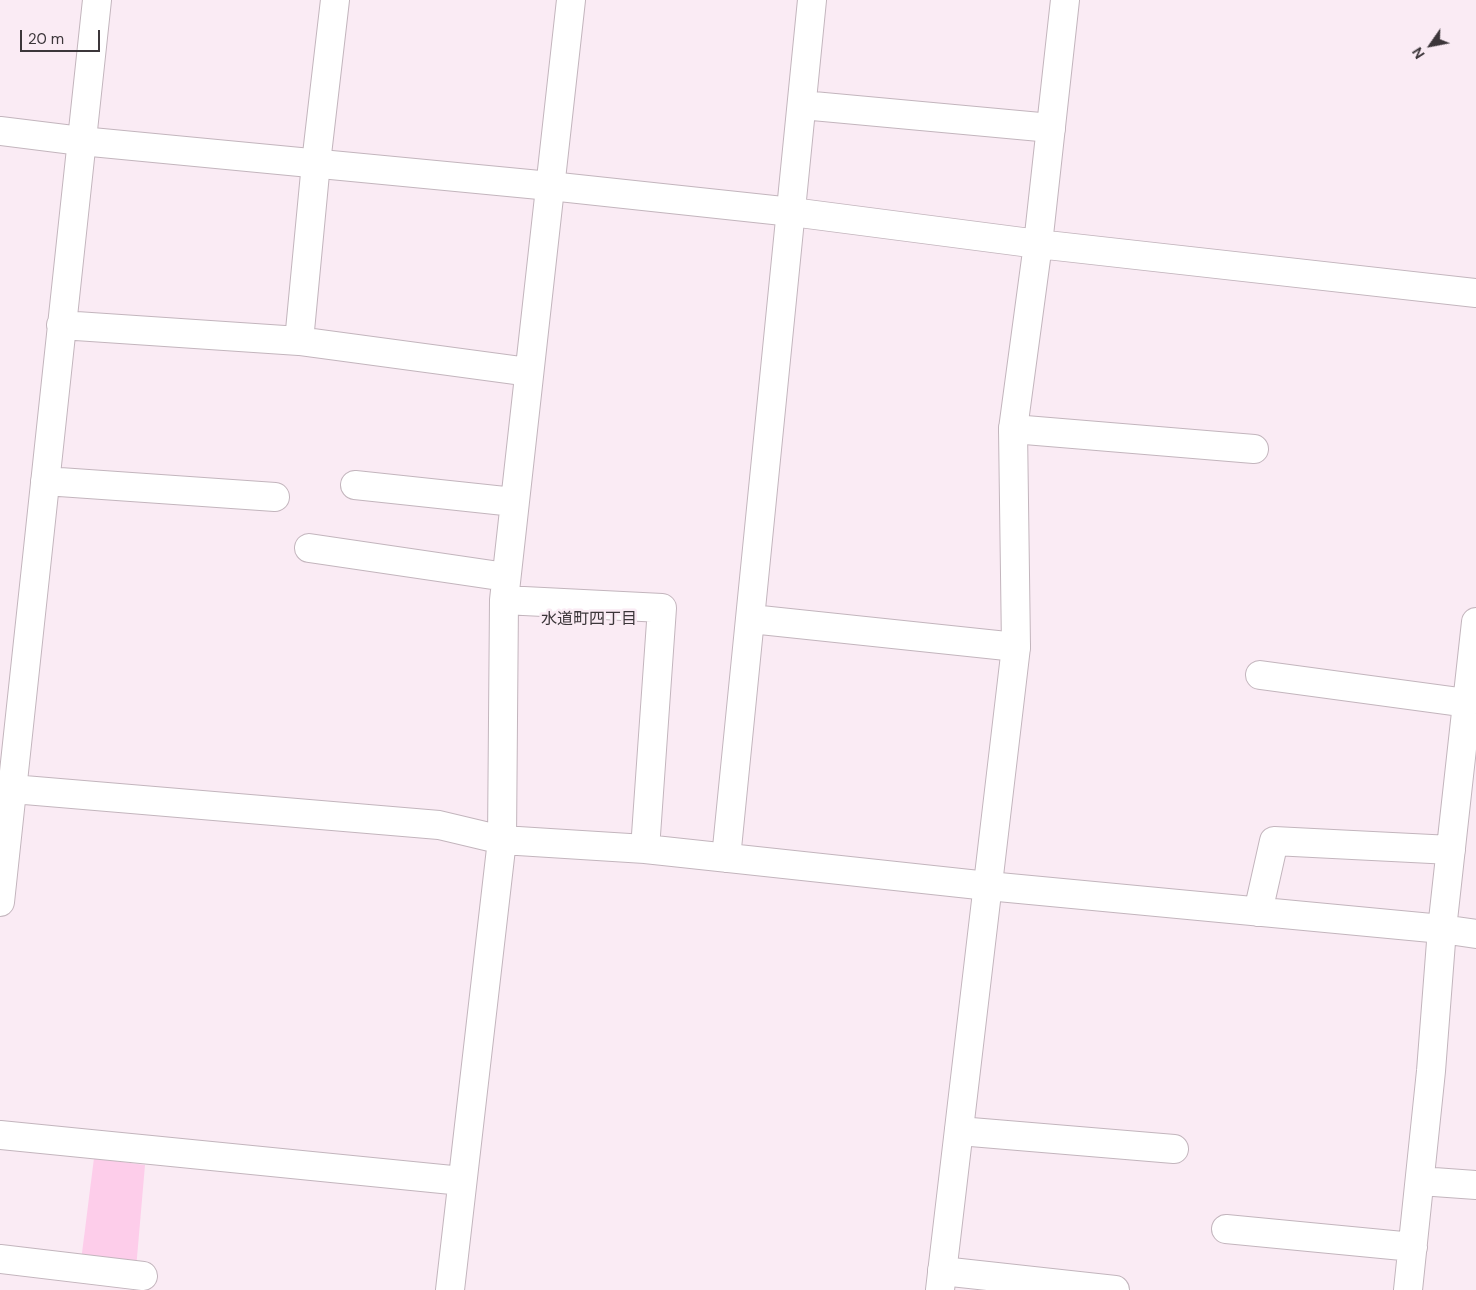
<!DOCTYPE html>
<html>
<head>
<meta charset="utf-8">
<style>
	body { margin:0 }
	#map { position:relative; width:1476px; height:1290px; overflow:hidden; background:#faebf4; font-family:"DM Sans",sans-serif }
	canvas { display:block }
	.north { position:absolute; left:1406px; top:20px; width:50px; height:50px; -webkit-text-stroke:4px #faebf4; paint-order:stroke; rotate:237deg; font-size:14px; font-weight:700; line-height:20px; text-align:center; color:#3c363a }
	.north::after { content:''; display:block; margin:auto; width:18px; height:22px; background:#3c363a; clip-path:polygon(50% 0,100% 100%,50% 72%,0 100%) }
	.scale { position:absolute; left:20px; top:30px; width:80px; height:22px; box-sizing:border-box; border:2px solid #3c363a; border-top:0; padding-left:6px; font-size:15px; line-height:18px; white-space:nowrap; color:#3c363a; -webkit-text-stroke:4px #faebf4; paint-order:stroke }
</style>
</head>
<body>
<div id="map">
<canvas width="1476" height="1290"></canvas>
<div class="north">N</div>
<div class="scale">20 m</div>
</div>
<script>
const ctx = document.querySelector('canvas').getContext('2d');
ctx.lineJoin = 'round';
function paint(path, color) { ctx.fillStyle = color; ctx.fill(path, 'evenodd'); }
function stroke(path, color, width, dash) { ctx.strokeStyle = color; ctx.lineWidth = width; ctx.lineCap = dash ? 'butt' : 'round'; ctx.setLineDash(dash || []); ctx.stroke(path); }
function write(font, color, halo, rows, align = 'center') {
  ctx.font = font + ' "DM Sans","Noto Sans JP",sans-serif'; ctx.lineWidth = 5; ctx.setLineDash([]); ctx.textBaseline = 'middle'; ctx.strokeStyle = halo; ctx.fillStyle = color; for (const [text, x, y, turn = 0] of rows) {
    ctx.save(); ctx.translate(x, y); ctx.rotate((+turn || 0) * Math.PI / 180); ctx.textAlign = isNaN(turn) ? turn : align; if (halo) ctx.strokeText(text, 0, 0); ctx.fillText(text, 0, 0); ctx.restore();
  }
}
paint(new Path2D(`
	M 94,1158 L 145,1165 L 136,1269 L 81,1261 Z`), '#fdcdea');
const minor = new Path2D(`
	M 335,0 L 316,163 L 299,341 L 529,372
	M 802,105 L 1051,128
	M 61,325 L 299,341
	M 1013,429 L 1254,449
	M 45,481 L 275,497
	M 355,485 L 514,502
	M 309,548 L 506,577
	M 504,600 L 662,608 L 645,849
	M 751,619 L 1016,647
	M 1260,675 L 1467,703
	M 0,788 L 439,825 L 502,840 L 645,849 L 988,886 L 1442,929 L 1476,934
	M 726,858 L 812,0
	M 0,902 L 97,0
	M 1258,912 L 1274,841 L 1451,850
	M 959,1131 L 1174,1149
	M 0,1135 L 462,1181
	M 1420,1181 L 1476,1185
	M 1226,1229 L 1413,1247
	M 0,1259 L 143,1276
	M 942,1271 L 1115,1290
	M 450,1290 L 502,840 L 504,600 L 571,0
	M 1408,1290 L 1431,1071 L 1442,929 L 1476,622`);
const tertiary = new Path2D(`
	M 0,131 L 81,141 L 550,186 L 792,212 L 1038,244 L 1476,293
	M 940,1290 L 1016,647 L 1013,429 L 1038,244 L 1065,0`);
stroke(minor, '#c3b5bd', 30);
stroke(tertiary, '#c3b5bd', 30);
stroke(minor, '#fff', 28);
stroke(tertiary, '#fff', 28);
write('16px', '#3c363a', '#faebf4', [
	["水道町四丁目",589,620]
]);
</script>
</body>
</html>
